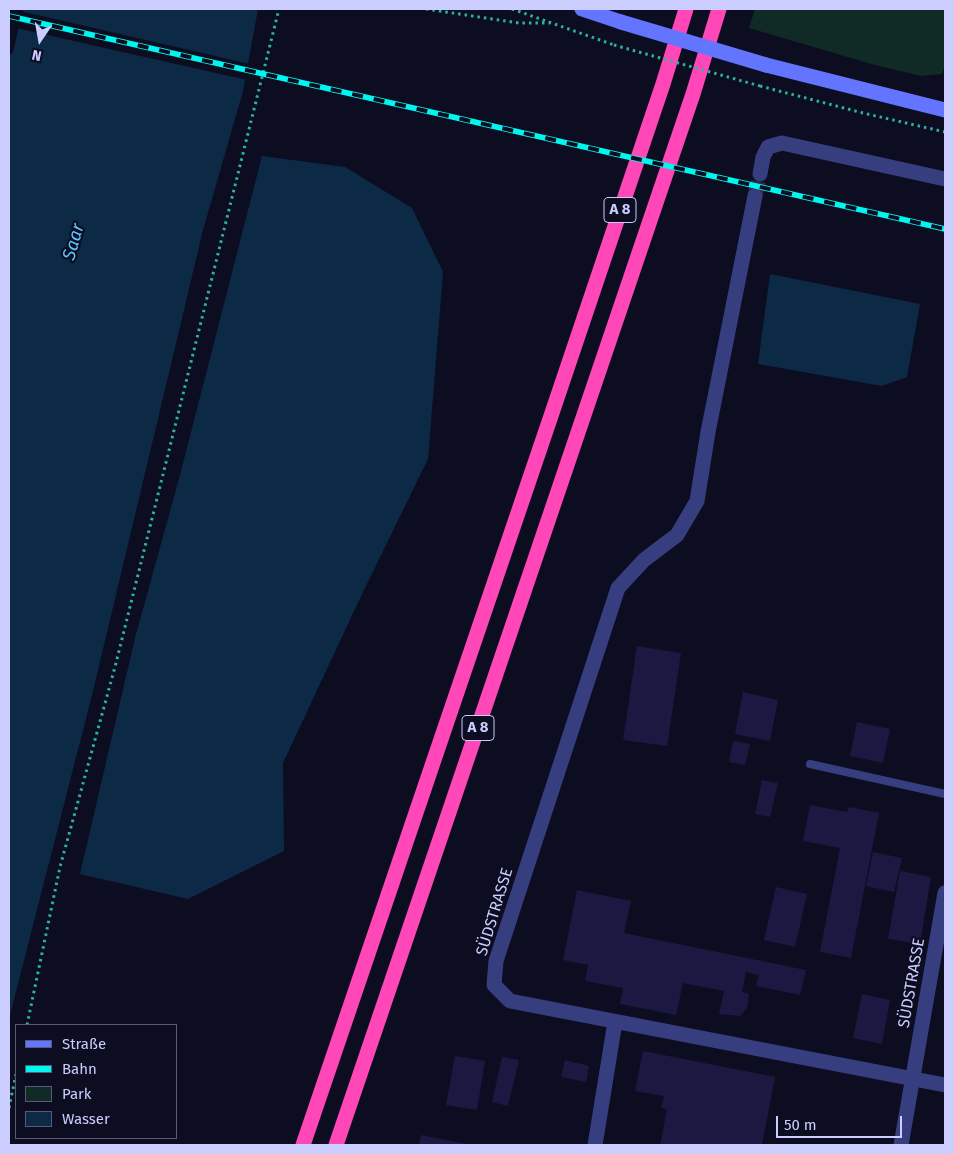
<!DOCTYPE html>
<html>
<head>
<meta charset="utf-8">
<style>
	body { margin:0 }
	#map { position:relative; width:954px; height:1154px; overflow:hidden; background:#0d0d21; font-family:"Fira Sans",sans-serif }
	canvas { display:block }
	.frame { position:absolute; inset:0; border:10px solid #cccdff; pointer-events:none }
	.legend { position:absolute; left:15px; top:1024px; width:162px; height:115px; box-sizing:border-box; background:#0d0d21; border:1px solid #595a7a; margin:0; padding:6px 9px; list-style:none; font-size:15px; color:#cccdff }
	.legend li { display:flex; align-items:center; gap:10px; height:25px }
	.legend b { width:25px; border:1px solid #595a7a }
	.north { position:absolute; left:15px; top:15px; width:50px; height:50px; -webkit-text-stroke:4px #0d0d21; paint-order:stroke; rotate:192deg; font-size:14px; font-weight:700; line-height:20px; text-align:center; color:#cccdff }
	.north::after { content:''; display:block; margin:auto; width:18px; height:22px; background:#cccdff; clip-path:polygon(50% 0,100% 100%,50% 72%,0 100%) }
	.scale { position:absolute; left:776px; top:1116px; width:126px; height:22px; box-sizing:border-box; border:2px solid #cccdff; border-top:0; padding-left:6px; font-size:15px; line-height:18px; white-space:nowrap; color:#cccdff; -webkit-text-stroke:4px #0d0d21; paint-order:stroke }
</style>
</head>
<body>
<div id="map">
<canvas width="954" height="1154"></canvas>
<div class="frame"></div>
<ul class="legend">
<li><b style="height:6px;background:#6374ff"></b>Straße</li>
<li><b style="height:6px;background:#00f7ef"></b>Bahn</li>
<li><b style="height:14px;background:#102b26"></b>Park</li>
<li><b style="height:14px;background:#0c2a46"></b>Wasser</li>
</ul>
<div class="north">N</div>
<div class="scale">50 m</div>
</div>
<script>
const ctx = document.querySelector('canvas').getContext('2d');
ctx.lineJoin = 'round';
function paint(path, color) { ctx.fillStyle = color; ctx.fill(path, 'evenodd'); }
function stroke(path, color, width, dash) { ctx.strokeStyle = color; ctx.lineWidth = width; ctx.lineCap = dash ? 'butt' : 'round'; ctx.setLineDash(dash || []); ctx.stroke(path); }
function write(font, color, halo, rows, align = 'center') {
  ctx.font = font + ' "Fira Sans",sans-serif'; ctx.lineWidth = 4.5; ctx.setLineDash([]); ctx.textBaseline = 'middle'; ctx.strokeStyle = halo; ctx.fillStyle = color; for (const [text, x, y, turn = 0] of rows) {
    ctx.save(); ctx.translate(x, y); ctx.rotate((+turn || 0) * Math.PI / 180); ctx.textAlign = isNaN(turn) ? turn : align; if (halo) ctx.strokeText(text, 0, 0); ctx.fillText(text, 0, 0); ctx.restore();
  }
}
paint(new Path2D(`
	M 755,9 L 945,9 L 945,65 L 942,74 L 921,76 L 875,65 L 749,28 Z`), '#102b26');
paint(new Path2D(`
	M 23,9 L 258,9 L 243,91 L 203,230 L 93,691 L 9,1019 L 9,57 L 13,52 Z
	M 262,156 L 345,167 L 412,208 L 443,272 L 428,459 L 362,594 L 283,763 L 284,851 L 188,899 L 80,874 L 135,638 L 180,475 Z
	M 770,274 L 920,304 L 907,377 L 882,386 L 758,364 Z`), '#0c2a46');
paint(new Path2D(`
	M 20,11 L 250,64 L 247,80 L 16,28 Z`), '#0d0d21');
paint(new Path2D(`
	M 637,646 L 681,653 L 667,746 L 623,740 Z
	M 743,692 L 778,700 L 770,741 L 735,734 Z
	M 857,722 L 890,729 L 883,763 L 850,756 Z
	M 733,741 L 750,744 L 745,765 L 729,762 Z
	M 762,780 L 778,783 L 770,817 L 755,814 Z
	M 810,805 L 847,812 L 849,807 L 879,813 L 851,958 L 820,952 L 840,848 L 803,841 Z
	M 873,852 L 902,858 L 894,892 L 866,886 Z
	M 900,871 L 931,877 L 920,944 L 888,939 Z
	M 776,887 L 807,894 L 795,947 L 764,940 Z
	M 577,890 L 631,901 L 624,933 L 806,970 L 800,995 L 756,986 L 759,975 L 746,972 L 742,992 L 749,994 L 747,1008 L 740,1016 L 719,1014 L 724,991 L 683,983 L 676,1015 L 620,1004 L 623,988 L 585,981 L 588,965 L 563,960 Z
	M 862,994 L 890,1000 L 882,1044 L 853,1038 Z
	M 643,1051 L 775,1077 L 762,1145 L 660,1145 L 667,1109 L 661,1108 L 664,1096 L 635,1091 Z
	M 455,1056 L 485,1061 L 477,1110 L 446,1105 Z
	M 502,1057 L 519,1060 L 508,1106 L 492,1102 Z
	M 565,1060 L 589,1066 L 586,1082 L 561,1077 Z
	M 421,1135 L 467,1144 L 467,1145 L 419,1145 Z`), '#1b1842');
stroke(new Path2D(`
	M 755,196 L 760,174`), '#2a2a42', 15, [15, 8]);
stroke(new Path2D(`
	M 426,9 L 519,23 L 550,23
	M 512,9 L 614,45
	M 760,86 L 863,113 L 945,132
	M 27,1025 L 60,867 L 115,667 L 279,9
	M 9,1108 L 16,1074`), '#2cb399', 3, [2.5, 4]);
stroke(new Path2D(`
	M 810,764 L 945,794`), '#373e80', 8);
stroke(new Path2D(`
	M 760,174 L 763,157 L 768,147 L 782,143 L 945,179
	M 755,196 L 708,432 L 697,501 L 677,535 L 644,560 L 618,588 L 496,961 L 494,985 L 510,1001 L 945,1085
	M 595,1145 L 615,1022
	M 901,1145 L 945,893`), '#373e80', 15);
stroke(new Path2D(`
	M 582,9 L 621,22
	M 766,65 L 945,110`), '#6374ff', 15);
stroke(new Path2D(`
	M 303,1145 L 553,410 L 663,84 L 686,9
	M 336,1145 L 693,94 L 719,9`), '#ff47b8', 15);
const rail = new Path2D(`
	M 9,16 L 945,229`);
stroke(rail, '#00f7ef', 5.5);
stroke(rail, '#0d0d21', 4, [11]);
stroke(new Path2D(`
	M 614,45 L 760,86`), '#2cb399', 3, [2.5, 4]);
stroke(new Path2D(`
	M 621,22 L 766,65`), '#6374ff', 15);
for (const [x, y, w] of [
	[620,210,32],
	[478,728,32]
]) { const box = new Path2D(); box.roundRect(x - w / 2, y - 12.5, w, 25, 4); ctx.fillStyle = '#0d0d21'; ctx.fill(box); stroke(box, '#cccdff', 1); }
write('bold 15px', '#cccdff', null, [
	["A 8",620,210],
	["A 8",478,728]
]);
write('16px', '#cccdff', '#0d0d21', [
	["SÜDSTRASSE",495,912,-73],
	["SÜDSTRASSE",912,983,-80]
]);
write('italic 18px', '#5ac9ff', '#0d0d21', [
	["Saar",74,242,-74]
]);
</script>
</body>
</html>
